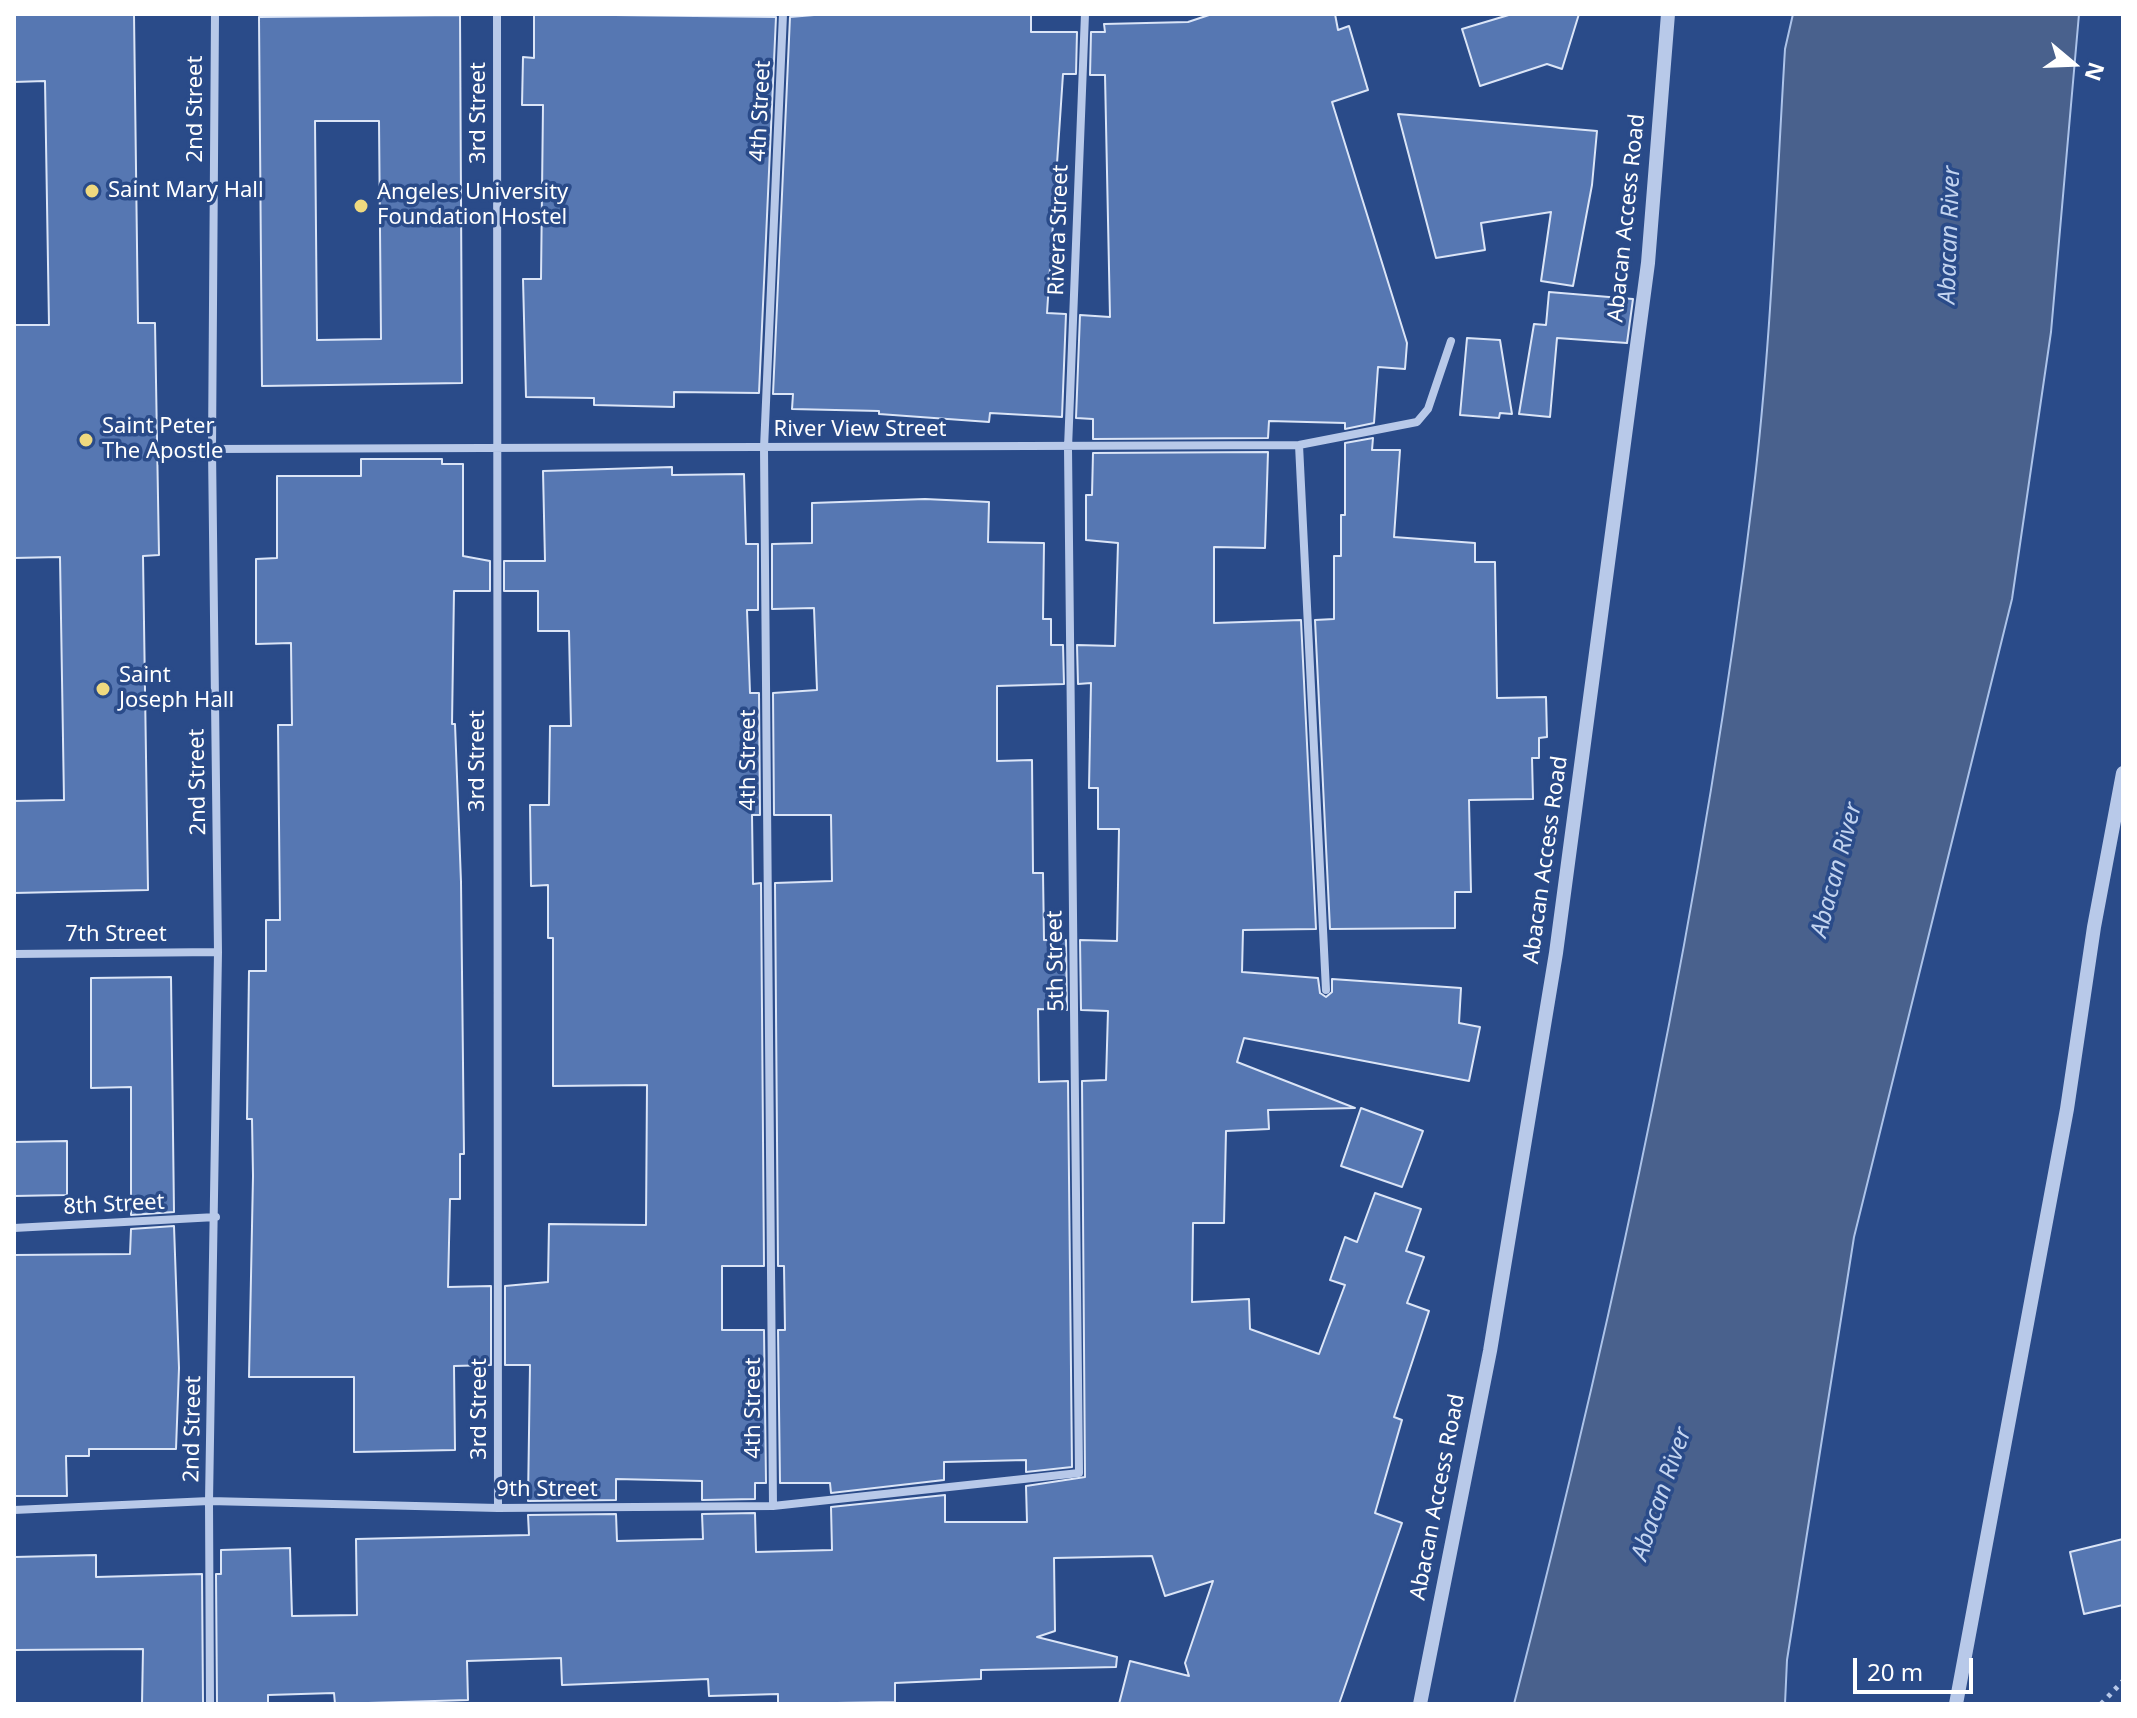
<!DOCTYPE html>
<html>
<head>
<meta charset="utf-8">
<style>
	body { margin:0 }
	#map { position:relative; width:2137px; height:1718px; overflow:hidden; background:#2a4b89; font-family:"Noto Sans",sans-serif }
	canvas { display:block }
	.frame { position:absolute; inset:0; border:16px solid #fff; pointer-events:none }
	.north { position:absolute; left:2033px; top:24px; width:80px; height:80px; -webkit-text-stroke:6px #2a4b89; paint-order:stroke; rotate:109deg; font-size:22px; font-weight:700; line-height:32px; text-align:center; color:#fff }
	.north::after { content:''; display:block; margin:auto; width:28px; height:36px; background:#fff; clip-path:polygon(50% 0,100% 100%,50% 72%,0 100%) }
	.scale { position:absolute; left:1853px; top:1658px; width:120px; height:36px; box-sizing:border-box; border:4px solid #fff; border-top:0; padding-left:10px; font-size:24px; line-height:28px; white-space:nowrap; color:#fff; -webkit-text-stroke:6px #2a4b89; paint-order:stroke }
</style>
</head>
<body>
<div id="map">
<canvas width="2137" height="1718"></canvas>
<div class="frame"></div>
<div class="north">N</div>
<div class="scale">20 m</div>
</div>
<script>
const ctx = document.querySelector('canvas').getContext('2d');
ctx.lineJoin = 'round';
function paint(path, color) { ctx.fillStyle = color; ctx.fill(path, 'evenodd'); }
function stroke(path, color, width, dash) { ctx.strokeStyle = color; ctx.lineWidth = width; ctx.lineCap = dash ? 'butt' : 'round'; ctx.setLineDash(dash || []); ctx.stroke(path); }
function write(font, color, halo, rows, align = 'center') {
  ctx.font = font + ' "Noto Sans",sans-serif'; ctx.lineWidth = 7; ctx.setLineDash([]); ctx.textBaseline = 'middle'; ctx.strokeStyle = halo; ctx.fillStyle = color; for (const [text, x, y, turn = 0] of rows) {
    ctx.save(); ctx.translate(x, y); ctx.rotate((+turn || 0) * Math.PI / 180); ctx.textAlign = isNaN(turn) ? turn : align; if (halo) ctx.strokeText(text, 0, 0); ctx.fillText(text, 0, 0); ctx.restore();
  }
}
const water = new Path2D(`
	M 1793,14 L 2079,14 L 2051,332 L 2012,599 L 1854,1237 L 1787,1660 L 1785,1704 L 1514,1704 C 1616,1308 1704,902 1753,495 C 1771,347 1776,197 1785,49 Z`);
paint(water, '#49618d');
stroke(water, '#acc3e9', 2);
const building = new Path2D(`
	M 14,14 L 134,14 L 138,323 L 155,323 L 159,555 L 143,556 L 148,890 L 14,893 L 14,801 L 64,800 L 60,557 L 14,558 L 14,325 L 49,325 L 45,81 L 14,82 Z
	M 534,14 L 776,17 L 759,393 L 674,392 L 674,407 L 594,405 L 594,398 L 526,397 L 523,279 L 541,279 L 543,105 L 522,105 L 523,57 L 534,58 Z
	M 826,14 L 1031,14 L 1031,32 L 1077,32 L 1076,74 L 1063,74 L 1047,313 L 1066,314 L 1062,417 L 990,413 L 989,422 L 879,414 L 879,411 L 792,409 L 793,394 L 773,394 L 790,17 Z
	M 1212,14 L 1335,14 L 1338,30 L 1349,26 L 1368,90 L 1332,102 L 1407,343 L 1405,369 L 1378,367 L 1374,423 L 1345,429 L 1345,423 L 1269,421 L 1268,438 L 1093,439 L 1093,419 L 1076,418 L 1080,315 L 1110,317 L 1105,75 L 1090,75 L 1091,32 L 1105,32 L 1104,24 L 1188,22 Z
	M 1512,14 L 1579,14 L 1562,69 L 1547,64 L 1480,86 L 1462,29 Z
	M 460,15 L 462,383 L 262,386 L 259,17 ZM 315,121 L 379,121 L 381,339 L 317,340 Z
	M 1398,114 L 1597,131 L 1592,185 L 1573,286 L 1541,281 L 1551,212 L 1481,223 L 1485,250 L 1436,258 Z
	M 1549,292 L 1633,299 L 1627,343 L 1557,338 L 1550,417 L 1519,414 L 1534,324 L 1546,325 Z
	M 1467,338 L 1500,340 L 1512,414 L 1500,413 L 1499,418 L 1460,415 Z
	M 1373,438 L 1372,450 L 1400,450 L 1394,537 L 1475,543 L 1475,562 L 1495,562 L 1497,698 L 1546,697 L 1547,737 L 1539,738 L 1539,758 L 1532,758 L 1533,799 L 1469,800 L 1471,892 L 1455,892 L 1455,928 L 1330,929 L 1315,620 L 1334,619 L 1334,556 L 1341,556 L 1341,515 L 1345,515 L 1345,443 Z
	M 1268,452 L 1265,548 L 1214,547 L 1214,623 L 1301,620 L 1316,929 L 1243,930 L 1242,972 L 1318,978 L 1320,993 L 1326,997 L 1332,992 L 1332,979 L 1461,988 L 1459,1023 L 1480,1027 L 1469,1081 L 1244,1038 L 1237,1062 L 1355,1108 L 1268,1110 L 1269,1129 L 1226,1131 L 1224,1223 L 1193,1223 L 1192,1302 L 1249,1299 L 1250,1329 L 1319,1354 L 1345,1285 L 1330,1280 L 1345,1237 L 1357,1242 L 1375,1193 L 1421,1209 L 1406,1251 L 1424,1257 L 1407,1303 L 1429,1311 L 1394,1417 L 1402,1420 L 1375,1513 L 1402,1523 L 1339,1704 L 1119,1704 L 1130,1661 L 1189,1676 L 1185,1663 L 1213,1581 L 1165,1596 L 1152,1556 L 1054,1558 L 1055,1631 L 1037,1637 L 1117,1657 L 1116,1667 L 981,1670 L 981,1679 L 895,1683 L 895,1702 L 778,1704 L 778,1694 L 709,1696 L 708,1679 L 562,1685 L 561,1658 L 467,1661 L 468,1700 L 335,1704 L 334,1693 L 268,1695 L 268,1704 L 217,1704 L 216,1574 L 221,1574 L 221,1550 L 290,1548 L 292,1616 L 357,1615 L 356,1539 L 529,1535 L 528,1515 L 616,1514 L 617,1541 L 703,1539 L 702,1514 L 755,1513 L 756,1552 L 832,1550 L 831,1507 L 945,1495 L 945,1522 L 1027,1522 L 1026,1486 L 1085,1477 L 1082,1081 L 1106,1080 L 1108,1011 L 1081,1010 L 1080,940 L 1117,941 L 1119,829 L 1098,829 L 1098,788 L 1089,788 L 1091,683 L 1078,684 L 1077,645 L 1115,646 L 1118,543 L 1086,540 L 1086,495 L 1092,495 L 1093,453 Z
	M 361,459 L 442,459 L 442,464 L 463,464 L 463,556 L 490,561 L 490,591 L 454,591 L 452,724 L 455,724 L 461,882 L 464,1154 L 460,1154 L 460,1199 L 450,1199 L 448,1287 L 491,1286 L 491,1365 L 454,1366 L 455,1450 L 354,1452 L 354,1377 L 249,1377 L 253,1176 L 252,1119 L 247,1119 L 249,971 L 266,971 L 266,920 L 280,920 L 278,725 L 292,725 L 291,643 L 256,644 L 256,559 L 277,558 L 277,476 L 361,476 Z
	M 672,467 L 672,475 L 744,474 L 746,544 L 758,544 L 758,610 L 747,610 L 750,693 L 759,693 L 760,815 L 752,815 L 753,884 L 761,883 L 764,1266 L 722,1266 L 722,1330 L 764,1330 L 766,1483 L 755,1483 L 755,1499 L 702,1500 L 702,1481 L 616,1479 L 616,1500 L 528,1501 L 530,1365 L 505,1365 L 505,1286 L 548,1282 L 549,1224 L 646,1225 L 647,1085 L 553,1086 L 553,938 L 548,938 L 548,885 L 531,886 L 530,805 L 549,805 L 550,726 L 571,726 L 569,631 L 538,631 L 538,591 L 504,591 L 504,561 L 545,561 L 543,471 Z
	M 925,499 L 989,502 L 988,542 L 1044,543 L 1043,619 L 1051,619 L 1051,645 L 1063,645 L 1064,684 L 997,686 L 997,761 L 1032,760 L 1033,873 L 1043,873 L 1044,940 L 1066,940 L 1067,1010 L 1038,1009 L 1039,1082 L 1068,1081 L 1072,1467 L 1026,1472 L 1026,1460 L 944,1462 L 944,1480 L 831,1493 L 830,1483 L 780,1483 L 778,1330 L 785,1330 L 784,1266 L 778,1266 L 775,883 L 832,881 L 831,815 L 774,815 L 773,693 L 817,690 L 814,608 L 772,609 L 772,544 L 812,543 L 812,503 Z
	M 171,977 L 174,1212 L 131,1215 L 131,1087 L 91,1088 L 91,978 Z
	M 1361,1108 L 1423,1131 L 1402,1187 L 1341,1166 Z
	M 67,1141 L 67,1195 L 14,1196 L 14,1142 Z
	M 174,1226 L 179,1368 L 176,1449 L 89,1449 L 89,1456 L 66,1456 L 67,1496 L 15,1496 L 14,1255 L 130,1254 L 131,1229 Z
	M 2123,1539 L 2123,1605 L 2084,1614 L 2070,1552 Z
	M 96,1555 L 96,1577 L 202,1574 L 203,1704 L 142,1704 L 143,1649 L 14,1650 L 14,1557 Z`);
paint(building, '#5677b2');
stroke(building, '#dbe5f7', 2);
stroke(new Path2D(`
	M 2101,1704 L 2123,1681`), '#b8c9e9', 5, [4, 6]);
stroke(new Path2D(`
	M 497,14 L 498,1508
	M 1299,445 L 1326,990
	M 212,449 L 1299,445 L 1417,422 L 1428,409 L 1451,341
	M 14,954 L 218,952
	M 14,1228 L 216,1217
	M 773,1506 L 764,448 L 783,14
	M 14,1510 L 209,1501 L 498,1508 L 773,1506 L 1079,1473 L 1068,448 L 1085,14
	M 210,1704 L 209,1501 L 218,952 L 212,449 L 215,14`), '#b8c9e9', 8);
stroke(new Path2D(`
	M 1420,1704 L 1490,1351 L 1556,953 L 1648,263 L 1668,14
	M 1956,1704 L 2067,1109 L 2094,927 L 2123,773`), '#b8c9e9', 14);
for (const [x, y, r, color] of [
	[92,191,8,"#efd97f"],
	[361,206,8,"#efd97f"],
	[86,440,8,"#efd97f"],
	[103,689,8,"#efd97f"]
]) { const dot = new Path2D(); dot.arc(x, y, r, 0, 2 * Math.PI); ctx.fillStyle = color; ctx.fill(dot); stroke(dot, '#2a4b89', 3); }
write('22px', '#fff', '#2a4b89', [
	["2nd Street",196,109,-90],
	["4th Street",761,111,-87],
	["3rd Street",479,113,-90],
	["Abacan Access Road",1627,218,-84],
	["Rivera Street",1059,230,-88],
	["River View Street",860,430],
	["4th Street",749,760,-90],
	["3rd Street",478,761,-90],
	["2nd Street",198,782,-91],
	["Abacan Access Road",1546,860,-82],
	["7th Street",116,935],
	["5th Street",1056,961,-91],
	["8th Street",114,1205,-3],
	["4th Street",754,1408,-90],
	["3rd Street",480,1409,-90],
	["2nd Street",193,1429,-89],
	["9th Street",547,1490],
	["Abacan Access Road",1438,1497,-79]
]);
write('22px', '#fff', '#2a4b89', [
	["Saint Mary Hall",108,191],
	["Angeles University",377,193],
	["Foundation Hostel",377,218],
	["Saint Peter",102,427],
	["The Apostle",102,452],
	["Saint",119,676],
	["Joseph Hall",119,701]
], 'left');
write('italic 24px', '#c3d4f0', '#2a4b89', [
	["Abacan River",1950,235,-88],
	["Abacan River",1837,870,-75],
	["Abacan River",1662,1494,-71]
]);
</script>
</body>
</html>
